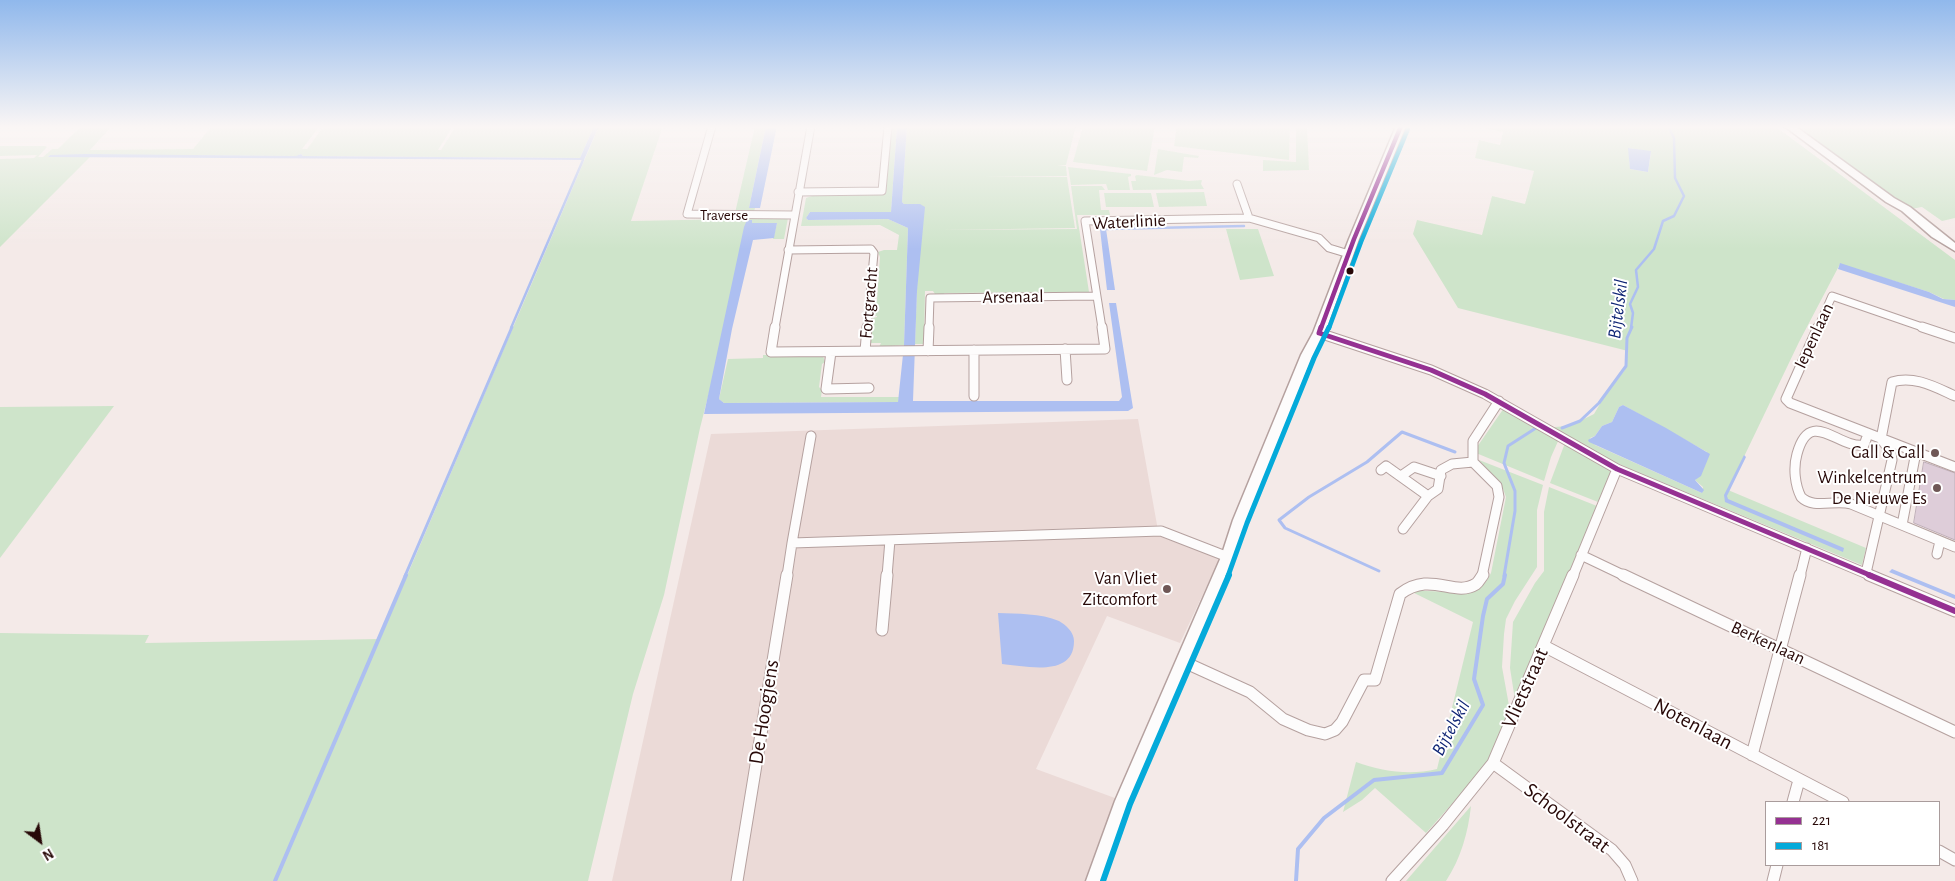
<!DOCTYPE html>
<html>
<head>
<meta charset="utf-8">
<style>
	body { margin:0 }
	#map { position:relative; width:1955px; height:881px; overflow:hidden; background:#f4eae8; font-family:"Alegreya Sans",sans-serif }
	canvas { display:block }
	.legend { position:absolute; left:1765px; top:801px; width:175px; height:65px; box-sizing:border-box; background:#fff; border:1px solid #a99c9c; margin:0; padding:6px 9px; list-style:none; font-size:15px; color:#270807 }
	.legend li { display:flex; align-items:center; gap:10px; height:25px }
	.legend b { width:25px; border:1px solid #a99c9c }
	.north { position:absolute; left:15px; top:816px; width:50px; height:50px; -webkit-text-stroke:4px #fff; paint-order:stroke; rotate:149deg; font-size:14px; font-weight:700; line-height:20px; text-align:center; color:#270807 }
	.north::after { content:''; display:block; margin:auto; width:18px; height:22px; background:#270807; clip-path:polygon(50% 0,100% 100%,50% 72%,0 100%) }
</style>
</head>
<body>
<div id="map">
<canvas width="1955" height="881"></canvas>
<ul class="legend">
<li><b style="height:6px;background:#953192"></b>221</li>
<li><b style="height:6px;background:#04aada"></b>181</li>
</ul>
<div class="north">N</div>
</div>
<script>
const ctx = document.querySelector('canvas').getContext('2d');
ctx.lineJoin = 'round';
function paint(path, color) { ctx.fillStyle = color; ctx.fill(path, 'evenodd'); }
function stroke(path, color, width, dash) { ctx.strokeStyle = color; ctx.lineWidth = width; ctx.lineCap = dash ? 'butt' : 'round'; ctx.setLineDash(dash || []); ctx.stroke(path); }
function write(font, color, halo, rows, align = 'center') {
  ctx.font = font + ' "Alegreya Sans",sans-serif'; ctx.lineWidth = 4; ctx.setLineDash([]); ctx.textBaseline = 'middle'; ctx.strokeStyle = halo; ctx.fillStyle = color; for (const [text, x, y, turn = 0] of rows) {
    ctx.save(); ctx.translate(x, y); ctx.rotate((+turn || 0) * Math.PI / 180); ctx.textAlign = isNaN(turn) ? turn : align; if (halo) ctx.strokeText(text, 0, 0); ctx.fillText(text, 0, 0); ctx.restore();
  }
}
paint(new Path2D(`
	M 1138,419 L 1159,536 L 1220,558 L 1180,643 L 1107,616 L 1036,769 L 1123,801 L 1093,881 L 612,881 L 711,434 Z`), '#ebdad7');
paint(new Path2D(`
	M 81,126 L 112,126 L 90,150 L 193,149 L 212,126 L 320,126 L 302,149 L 307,149 L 324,126 L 453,126 L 438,150 L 441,150 L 456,126 L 594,126 L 580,158 L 303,156 L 301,154 L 297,156 L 50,155 L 48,157 L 91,156 L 0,247 L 0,159 L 34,158 L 37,155 L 0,156 L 0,146 L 45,146 L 47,147 L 38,157 L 43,157 L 52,149 L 58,149 Z
	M 599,126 L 663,126 L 631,221 L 788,218 L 784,239 L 773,239 L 777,223 L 752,223 L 700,428 L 664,595 L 633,694 L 588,881 L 0,881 L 0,633 L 149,635 L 145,643 L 380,639 Z
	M 755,126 L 766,126 L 749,208 L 755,208 L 754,212 L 735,213 Z
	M 891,126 L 897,126 L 891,212 L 810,212 L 806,218 L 808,220 L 888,219 L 908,228 L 904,345 L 879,347 L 881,343 L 870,343 L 873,318 L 877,317 L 877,316 L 873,316 L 874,302 L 877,300 L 880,257 L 878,252 L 884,250 L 897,250 L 899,235 L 880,225 L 801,226 L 806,198 L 812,196 L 877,195 L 886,193 Z
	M 907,126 L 928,126 L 928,129 L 934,126 L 1076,126 L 1066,165 L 1057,165 L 1066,166 L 1067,176 L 985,177 L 1067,177 L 1075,228 L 941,230 L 1077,229 L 1071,186 L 1102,186 L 1105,190 L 1099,190 L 1101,210 L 1109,210 L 1110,215 L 1077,215 L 1089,292 L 945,293 L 942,295 L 935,294 L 933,291 L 925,291 L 924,344 L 915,344 L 920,204 L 904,204 L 902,202 Z
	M 1083,126 L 1155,126 L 1147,171 L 1073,162 Z
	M 1177,126 L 1290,126 L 1289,160 L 1174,146 Z
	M 1296,126 L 1307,126 L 1309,170 L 1263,171 L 1263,160 L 1296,162 Z
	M 1483,126 L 1775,126 L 1955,260 L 1955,300 L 1944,299 L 1929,292 L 1840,264 L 1799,342 L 1728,490 L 1866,548 L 1862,565 L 1635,471 L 1596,454 L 1553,429 L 1555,427 L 1567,426 L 1580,421 L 1594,414 L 1607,392 L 1625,370 L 1628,351 L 1458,308 L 1413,234 L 1417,220 L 1482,235 L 1492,196 L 1525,204 L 1534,171 L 1475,158 L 1479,140 L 1500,145 L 1503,132 L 1482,128 ZM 1629,148 L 1651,152 L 1648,172 L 1630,169 ZM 1623,405 L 1707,452 L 1695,480 L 1703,487 L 1702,493 L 1595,445 L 1590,438 L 1595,436 L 1602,426 L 1612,422 L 1619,407 Z
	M 1797,126 L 1955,126 L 1955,218 L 1942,221 L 1922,207 L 1911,209 Z
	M 1158,149 L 1199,156 L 1198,158 L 1184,157 L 1182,172 L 1167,170 L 1154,175 Z
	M 1068,167 L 1131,174 L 1131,176 L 1128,177 L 1130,190 L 1108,190 L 1106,184 L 1071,185 Z
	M 1137,175 L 1189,181 L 1202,180 L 1201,184 L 1204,189 L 1133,190 L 1131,181 L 1136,181 L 1135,176 Z
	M 1204,192 L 1207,206 L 1159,207 L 1156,193 Z
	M 1104,193 L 1151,193 L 1154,207 L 1106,207 Z
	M 1226,229 L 1258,229 L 1274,276 L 1240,280 Z
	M 763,355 L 819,355 L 823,356 L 825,362 L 822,364 L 819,387 L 822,390 L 821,397 L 899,397 L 898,402 L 724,403 L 719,399 L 728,359 L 763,358 Z
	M 114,406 L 0,558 L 0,407 Z
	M 1504,408 L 1559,439 L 1551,457 L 1544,481 L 1476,453 L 1477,447 Z
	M 1565,443 L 1613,467 L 1598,502 L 1550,483 Z
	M 1479,460 L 1543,485 L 1537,510 L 1537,567 L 1515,601 L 1506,619 L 1504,634 L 1502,667 L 1510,711 L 1485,767 L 1426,833 L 1375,788 L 1362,800 L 1343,812 L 1356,762 C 1382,771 1409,776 1437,769 L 1473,622 L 1410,591 C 1431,589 1470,598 1485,583 C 1487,581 1489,576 1491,573 L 1506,497 L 1503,489 Z
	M 1549,487 L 1597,506 L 1515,700 L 1510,668 L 1513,622 L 1535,583 L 1544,571 L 1544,512 Z
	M 1471,806 C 1468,833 1461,858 1446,881 L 1406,881 Z`), '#cee4ca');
paint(new Path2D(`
	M 594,126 L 599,126 L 584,160 L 48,157 L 50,155 L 85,154 L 296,156 L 301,154 L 303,156 L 580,158 Z
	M 766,126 L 777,126 L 760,208 L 749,208 Z
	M 897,126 L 907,126 L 902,202 L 904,204 L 920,204 L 925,207 L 917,291 L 913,401 L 1119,401 L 1122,397 L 1109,303 L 1116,303 L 1133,408 L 1128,411 L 704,414 L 744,227 L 747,220 L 752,220 L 752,223 L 777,223 L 774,238 L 753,240 L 732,329 L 719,399 L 724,403 L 898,402 L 904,345 L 908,228 L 888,219 L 808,220 L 806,218 L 810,212 L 891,212 Z
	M 1628,148 L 1651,151 L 1648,172 L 1630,169 Z
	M 1100,229 L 1106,229 L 1115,290 L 1107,290 Z
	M 1840,263 L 1929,292 L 1943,299 L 1955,300 L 1955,307 L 1838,269 Z
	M 1623,405 L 1666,428 L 1710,454 L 1701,476 L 1695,480 L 1704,490 L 1702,493 L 1589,442 L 1588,440 L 1595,436 L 1602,426 L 1612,422 L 1619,407 Z
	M 1744,455 L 1746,457 L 1727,496 L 1728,499 L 1844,548 L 1843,552 L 1725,502 L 1724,495 Z
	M 1892,569 L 1955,595 L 1955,599 L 1889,572 Z
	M 998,613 C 1017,614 1041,613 1059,621 C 1066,625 1074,632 1074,641 C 1074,678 1026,666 1002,664 Z`), '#adbff1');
stroke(new Path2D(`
	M 1106,229 L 1244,226
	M 511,328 L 583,160
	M 1631,328 L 1633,313 L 1630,304 L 1638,287 L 1636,270 L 1654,249 L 1663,221 L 1674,216 L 1684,196 L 1675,178 L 1674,138 L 1668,126`), '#adbff1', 2.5);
stroke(new Path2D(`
	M 1562,428 L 1580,421 L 1599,403 L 1626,366 L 1627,338 L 1632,327
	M 1379,571 L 1285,528 L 1279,520 L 1309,497 L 1367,462 L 1402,432 L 1455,452
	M 405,576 L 512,327
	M 1504,576 L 1515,511 L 1515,491 L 1504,463 L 1508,446 L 1536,428`), '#adbff1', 3);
stroke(new Path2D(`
	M 275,881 L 406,575
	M 1296,881 L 1298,849 L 1324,818 L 1374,780 L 1442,773 L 1483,705 L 1474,679 L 1483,616 L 1487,599 L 1503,584 L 1505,575`), '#adbff1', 4);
const building = new Path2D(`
	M 1924,462 L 1955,473 L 1955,540 L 1914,523 Z`);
paint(building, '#decdd9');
stroke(building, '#bfafb9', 1);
const streetFar2 = new Path2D(`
	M 712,126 L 687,214 L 794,215
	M 1237,184 L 1249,218 L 1319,238 L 1329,248 L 1349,254
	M 798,192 L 882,191 L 888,126
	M 788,250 L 871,249 L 874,253 L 867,328
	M 775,328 L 811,126
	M 929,328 L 930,298 L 1096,296
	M 1102,328 L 1085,221 L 1249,218
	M 1818,328 L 1832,296 L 1925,328`);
const streetFar1 = new Path2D(`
	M 775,327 L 771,352 L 1105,349 L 1102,327
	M 1818,327 L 1786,399 L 1790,403 L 1955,467
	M 1922,327 L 1955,338
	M 1319,333 L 1431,370 L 1485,394 L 1617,469 L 1872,576
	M 1065,349 L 1067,380
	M 974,350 L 974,396
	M 865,351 L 867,327
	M 928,351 L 929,327
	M 831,352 L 826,389 L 869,388
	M 1868,434 L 1864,445 C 1838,449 1810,406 1797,454 C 1793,468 1795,485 1801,497 C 1814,510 1834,499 1851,504 L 1955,547
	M 1381,470 L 1386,466 L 1428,496
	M 1401,476 L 1414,467 L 1441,476
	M 1902,525 L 1916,452
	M 1403,529 L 1428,496 L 1438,489 L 1441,470 L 1452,464 L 1473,462
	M 792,543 L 811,436
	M 1937,554 L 1940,541
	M 1581,555 L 1625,576
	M 1866,573 L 1892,460 L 1891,452 L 1881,439 L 1892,382 C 1914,375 1935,387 1955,396
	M 787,576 L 792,543 L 1161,531 L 1228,557
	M 887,576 L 890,540
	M 1482,576 L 1499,497 L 1497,486 L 1473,462 L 1473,441 L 1499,401
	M 1573,576 L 1617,469
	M 1800,576 L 1807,548`);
const street = new Path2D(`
	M 1623,575 L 1955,732
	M 1869,575 L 1955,611
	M 882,630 L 887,575
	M 1544,646 L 1843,802
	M 1184,662 L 1250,692 L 1283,719 L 1308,730 L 1325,734 L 1335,730 L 1342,722 L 1364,680 L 1375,680 L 1400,594 C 1431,570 1454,598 1476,584 C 1479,582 1481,577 1483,575
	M 1752,755 L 1800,575
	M 1493,763 L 1612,850 L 1625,865 L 1632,881
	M 1793,802 L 1799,780
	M 1939,851 L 1955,860
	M 737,881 L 787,575
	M 1392,881 L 1443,825 L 1493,763 L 1573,575
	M 1773,881 L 1777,865`);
const secondary = new Path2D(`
	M 1396,126 L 1406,126 L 1359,239 L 1325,333 L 1313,355 L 1247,520 L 1235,557 L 1131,801 L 1104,881 L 1086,881 L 1115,801 L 1221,557 L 1233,520 L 1301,355 L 1313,333 L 1349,239 Z
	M 1784,126 L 1795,126 L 1894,198 L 1910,207 L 1955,243 L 1955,251 L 1932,237 L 1902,211 L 1886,202 Z`);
stroke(streetFar2, '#b5a19f', 9);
stroke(streetFar1, '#b5a19f', 11);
stroke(street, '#b5a19f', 13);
stroke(secondary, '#b5a19f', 3);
stroke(streetFar2, '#fdfcfc', 7);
stroke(streetFar1, '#fdfcfc', 9);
stroke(street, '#fdfcfc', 11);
paint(secondary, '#fdfcfc');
stroke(new Path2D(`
	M 1321,328 L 1354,239 L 1401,126`), '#953192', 4.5);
stroke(new Path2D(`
	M 1319,333 L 1431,370 L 1485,394 L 1617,469 L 1872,576
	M 1319,333 L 1321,327`), '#953192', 5);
stroke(new Path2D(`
	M 1869,575 L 1955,611`), '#953192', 6);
stroke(new Path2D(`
	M 1329,328 L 1361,242 L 1408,129`), '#04aada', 4.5);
stroke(new Path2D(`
	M 1228,576 L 1247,523 L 1314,358 L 1329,327`), '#04aada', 5);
stroke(new Path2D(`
	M 1103,881 L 1130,804 L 1229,575`), '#04aada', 6);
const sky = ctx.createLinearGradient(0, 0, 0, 249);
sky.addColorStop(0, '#90b8ec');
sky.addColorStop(0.51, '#faf6f5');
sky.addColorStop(1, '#faf6f500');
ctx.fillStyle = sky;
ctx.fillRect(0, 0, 1955, 249);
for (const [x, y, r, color] of [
	[1350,271,4.5,"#270807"],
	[1935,453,5,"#6f5756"],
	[1937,488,5,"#6f5756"],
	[1167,589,5,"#6f5756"]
]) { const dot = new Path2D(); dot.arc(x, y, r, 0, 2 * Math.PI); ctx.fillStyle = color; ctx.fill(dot); stroke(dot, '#fff', 2); }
write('15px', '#270807', '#fff', [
	["Traverse",724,215]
]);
write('18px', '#270807', '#fff', [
	["Waterlinie",1129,222,-3],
	["Arsenaal",1013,297,-1],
	["Fortgracht",869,303,-85],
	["Iepenlaan",1814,336,-65],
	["Berkenlaan",1768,643,25]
]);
write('18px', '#270807', '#fff', [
	["Gall & Gall",1925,453],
	["Winkelcentrum",1927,478],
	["De Nieuwe Es",1927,499],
	["Van Vliet",1157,579],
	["Zitcomfort",1157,600]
], 'right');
write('italic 19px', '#0e2474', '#fff', [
	["Bijtelskil",1618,309,-83],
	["Bijtelskil",1451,728,-62]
]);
write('21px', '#270807', '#fff', [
	["Vlietstraat",1525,688,-66],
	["De Hoogjens",764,712,-81],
	["Notenlaan",1693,724,28],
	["Schoolstraat",1567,818,37]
]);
</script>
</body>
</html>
